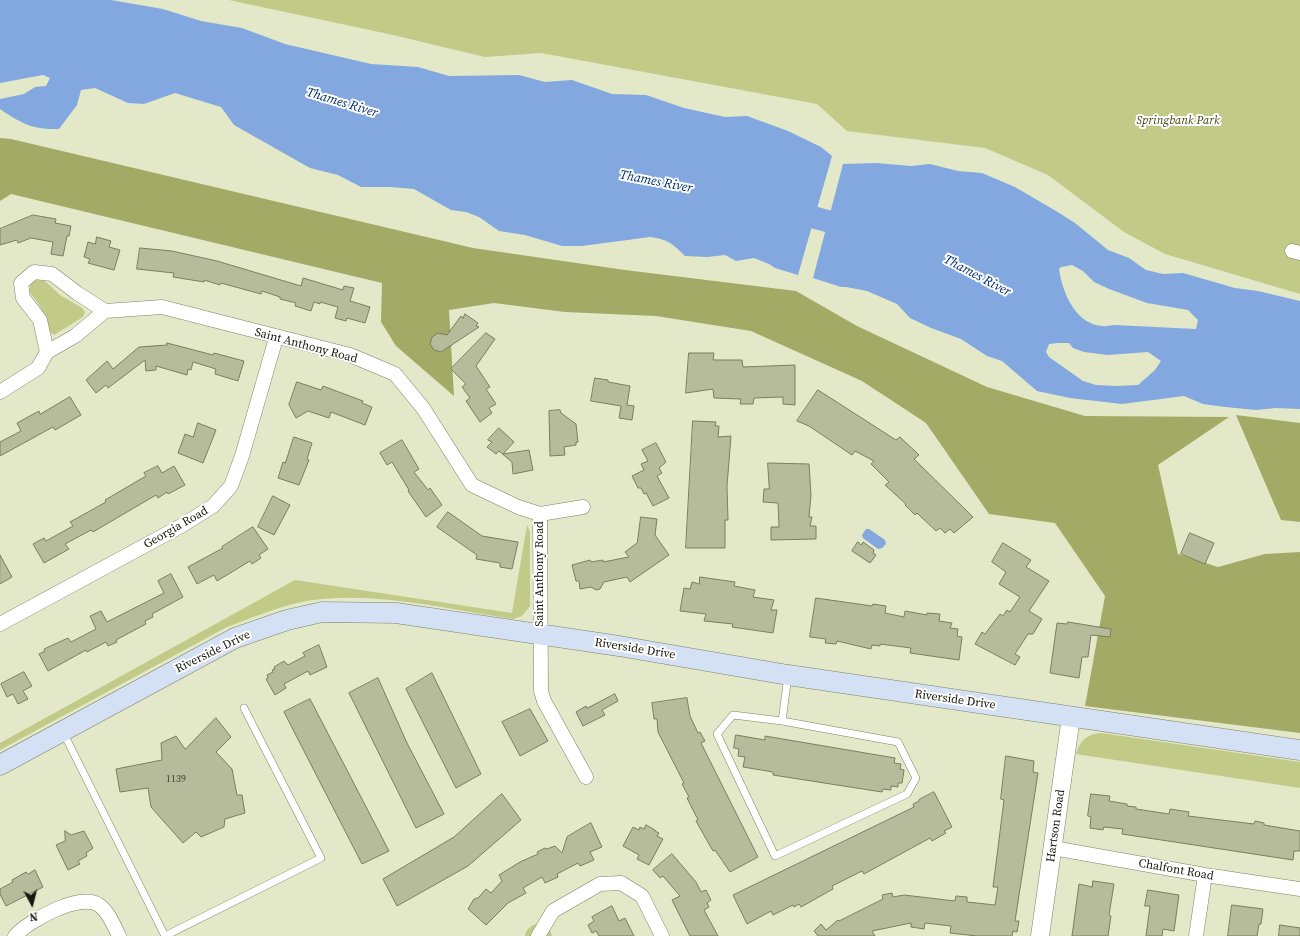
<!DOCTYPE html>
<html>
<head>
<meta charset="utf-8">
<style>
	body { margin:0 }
	#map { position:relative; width:1300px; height:936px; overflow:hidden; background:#e3e8c8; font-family:"Source Serif 4",serif }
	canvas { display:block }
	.north { position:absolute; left:12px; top:884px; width:40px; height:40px; -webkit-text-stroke:3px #fff; paint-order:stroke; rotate:173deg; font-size:11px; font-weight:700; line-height:16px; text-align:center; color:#16180c }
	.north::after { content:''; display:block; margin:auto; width:14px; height:18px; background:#16180c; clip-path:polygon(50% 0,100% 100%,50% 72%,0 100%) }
</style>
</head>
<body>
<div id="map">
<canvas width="1300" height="936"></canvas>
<div class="north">N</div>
</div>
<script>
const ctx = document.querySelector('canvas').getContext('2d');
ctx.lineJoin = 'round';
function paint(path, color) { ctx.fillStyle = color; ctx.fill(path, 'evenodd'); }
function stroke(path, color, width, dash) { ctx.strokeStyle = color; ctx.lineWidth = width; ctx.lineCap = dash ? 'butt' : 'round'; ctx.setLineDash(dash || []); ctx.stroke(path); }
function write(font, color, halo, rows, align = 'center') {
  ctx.font = font + ' "Source Serif 4",serif'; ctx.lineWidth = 4; ctx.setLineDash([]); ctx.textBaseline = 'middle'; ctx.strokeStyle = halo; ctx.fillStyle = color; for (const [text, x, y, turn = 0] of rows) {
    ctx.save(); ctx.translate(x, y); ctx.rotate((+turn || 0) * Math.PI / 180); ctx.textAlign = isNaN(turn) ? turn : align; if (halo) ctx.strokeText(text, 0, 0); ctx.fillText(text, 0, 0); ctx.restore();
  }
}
paint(new Path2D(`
	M 229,0 L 1300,0 L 1300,294 L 1165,254 L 1124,232 L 1048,175 L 985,148 L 847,131 L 817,104 L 541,53 L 485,57 L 393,35 Z
	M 35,280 L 45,281 L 60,295 L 82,308 L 85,312 L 83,317 L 54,335 L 50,332 C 46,317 41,305 30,293 L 30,285 Z
	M 527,525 L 530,532 L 530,606 L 522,616 L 513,619 C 446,609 363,588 297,603 C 272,609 248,619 225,628 L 0,750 L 0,743 L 295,580 L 512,613 Z
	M 1101,733 L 1300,762 L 1300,788 L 1076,754 C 1080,740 1087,734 1101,733 Z
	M 541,923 L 549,927 L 552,936 L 525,936 C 526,927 533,925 541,923 Z`), '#c1ca87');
paint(new Path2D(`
	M 0,138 L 11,139 L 473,248 L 625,270 L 796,291 L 857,326 L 987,387 L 1085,416 L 1229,417 L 1158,465 L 1178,554 L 1218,567 L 1265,554 L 1300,552 L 1300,733 L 1085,706 L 1105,596 L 1055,523 L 989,514 L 926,423 L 862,381 L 751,331 L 656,316 L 565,312 L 494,303 L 449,310 L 454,396 L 396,346 L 381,322 L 382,283 L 11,194 L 0,201 Z
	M 1236,415 L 1300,423 L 1300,522 L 1281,520 Z`), '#a2aa66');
paint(new Path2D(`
	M 0,0 L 111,0 L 163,9 L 201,21 L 242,28 L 285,44 L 371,64 L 418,67 L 449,76 L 519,75 L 545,82 L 572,80 L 612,94 L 646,95 L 684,108 L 725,117 L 747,116 L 788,131 L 821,147 L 832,156 L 798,275 L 775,268 L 769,264 L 754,258 L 736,261 L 725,255 L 707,257 L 685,256 C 673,244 668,239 650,237 L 582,246 L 562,246 L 525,235 L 499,231 L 479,217 L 466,212 L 451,210 L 414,189 L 390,187 L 361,187 L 338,175 L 310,168 L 234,125 L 221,107 L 175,93 L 144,104 L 128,103 L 95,88 L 81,90 L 77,105 L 59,129 C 32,130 21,123 0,109 L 0,99 L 24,94 L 35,87 L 46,86 L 50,78 L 43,75 L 0,83 Z
	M 876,163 L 911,166 L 930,164 L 958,171 L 982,173 L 1015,187 L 1056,211 L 1075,223 L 1108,250 L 1129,258 L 1146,270 L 1163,274 L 1183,273 L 1235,288 L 1258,291 L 1300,301 L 1300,409 L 1276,408 L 1256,410 L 1225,407 L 1203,404 L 1184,396 L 1122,404 L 1070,398 L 1037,391 L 1002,361 L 987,356 L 961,339 L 931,328 L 910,318 L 897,304 L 867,291 L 846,287 L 841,287 L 813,278 L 843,164 ZM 1072,265 L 1083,271 L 1094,282 L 1109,289 L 1147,303 L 1188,310 L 1198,320 L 1196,329 L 1114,325 C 1080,333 1063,297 1059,269 L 1061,267 ZM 1058,343 L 1069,343 L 1073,348 L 1084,352 L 1108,355 L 1148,352 L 1161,361 L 1155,370 L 1138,385 L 1116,386 L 1096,385 L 1083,381 L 1049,357 L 1046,352 L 1049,344 Z
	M 866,529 L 869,529 L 885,540 L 886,544 L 882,548 L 878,549 L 863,538 L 862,535 Z`), '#83a8e0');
stroke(new Path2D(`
	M 786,210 L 857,229`), '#83a8e0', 22);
const building = new Path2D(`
	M 33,215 L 56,219 L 55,223 L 71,226 L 69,236 L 67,236 L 63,256 L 51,254 L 53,242 L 31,238 L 18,243 L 17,240 L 0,245 L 0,229 Z
	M 97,237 L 111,241 L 109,247 L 120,250 L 114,270 L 88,263 L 90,259 L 84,257 L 88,242 L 95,244 Z
	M 140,248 L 172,251 L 217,261 L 301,286 L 303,278 L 343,290 L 344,286 L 354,288 L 350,301 L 370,307 L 365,323 L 347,318 L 346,321 L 335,318 L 338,307 L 320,302 L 320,304 L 314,302 L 311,311 L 295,306 L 296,303 L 280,299 L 280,297 L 262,291 L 261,294 L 221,283 L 220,285 L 204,280 L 204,282 L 173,277 L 174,273 L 137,269 Z
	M 465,314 L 478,323 L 476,326 L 479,327 L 441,352 L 434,350 L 430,344 L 432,337 L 438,333 L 447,335 L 461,316 L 463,318 Z
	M 486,333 L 495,339 L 476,366 L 490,387 L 486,389 L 496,404 L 489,408 L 492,413 L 480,422 L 466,401 L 470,398 L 462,387 L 466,384 L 451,369 Z
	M 167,343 L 213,355 L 214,353 L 244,361 L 238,381 L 215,374 L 216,369 L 193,362 L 191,370 L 188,369 L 187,375 L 156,366 L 156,370 L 146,371 L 145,360 L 108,388 L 106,385 L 96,393 L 86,380 L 107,361 L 113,369 L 139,347 L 167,345 Z
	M 689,353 L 714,353 L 713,360 L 742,360 L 743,367 L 795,365 L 795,405 L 783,404 L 783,397 L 754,398 L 753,404 L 740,404 L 741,399 L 714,398 L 713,389 L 686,393 Z
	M 595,378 L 608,380 L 608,382 L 630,386 L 627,405 L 634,406 L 632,420 L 619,418 L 621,406 L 591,401 Z
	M 297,382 L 321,390 L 323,386 L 363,401 L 362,403 L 372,407 L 365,425 L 331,412 L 329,418 L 308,411 L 296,418 L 289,405 Z
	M 818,390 L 896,440 L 900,437 L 919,455 L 914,459 L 973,517 L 954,533 L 950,529 L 945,533 L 940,528 L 936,531 L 917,513 L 915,515 L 905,505 L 906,504 L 885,485 L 889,482 L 871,464 L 874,461 L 855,451 L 852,455 L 809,426 L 797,421 Z
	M 70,397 L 81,415 L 55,430 L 53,427 L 0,456 L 0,442 L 21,431 L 17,423 L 39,411 L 40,414 Z
	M 560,410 L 561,413 L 576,424 L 578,442 L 576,442 L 576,445 L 564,447 L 565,455 L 550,456 L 549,411 Z
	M 693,421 L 716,422 L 715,426 L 719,426 L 718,437 L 731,436 L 727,486 L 728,520 L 725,520 L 725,548 L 686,548 Z
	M 198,423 L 216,430 L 203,463 L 178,453 L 185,434 L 193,437 Z
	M 499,428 L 514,442 L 503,454 L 529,450 L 533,470 L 513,474 L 512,462 L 499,451 L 496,454 L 487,447 L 492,442 L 488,440 Z
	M 294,437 L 312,443 L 307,459 L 309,460 L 299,485 L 278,478 L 283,462 L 285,463 Z
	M 402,440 L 419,469 L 414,472 L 428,490 L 430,488 L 442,505 L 426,517 L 408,491 L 409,490 L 392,462 L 387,465 L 380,453 Z
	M 656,443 L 666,462 L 659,468 L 662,473 L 657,476 L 669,498 L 653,506 L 646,493 L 644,494 L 641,488 L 638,488 L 632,476 L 644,470 L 641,464 L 648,461 L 642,450 Z
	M 768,463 L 809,464 L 811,495 L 809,517 L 812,517 L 810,526 L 816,526 L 816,539 L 771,540 L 771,527 L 779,527 L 778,503 L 763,502 L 764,489 L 769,489 Z
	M 158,466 L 162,473 L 174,466 L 185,485 L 168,494 L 167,492 L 158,498 L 156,495 L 93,532 L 91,530 L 65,544 L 69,549 L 44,563 L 33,544 L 44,538 L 46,541 L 73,526 L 70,522 L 106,502 L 105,500 L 146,476 L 144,473 Z
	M 273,496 L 290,505 L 274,535 L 258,527 Z
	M 448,512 L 482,536 L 518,542 L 512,569 L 500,567 L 500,563 L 476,559 L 477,555 L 437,527 Z
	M 641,517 L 657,519 L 655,535 L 669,555 L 630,582 L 627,577 L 604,582 L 600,589 L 596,590 L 591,587 L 580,589 L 579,581 L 576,581 L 572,565 L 590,560 L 591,562 L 603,560 L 603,562 L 629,557 L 625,552 L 637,543 Z
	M 253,527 L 268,549 L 259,555 L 261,558 L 252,564 L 250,561 L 217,581 L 214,575 L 197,584 L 188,567 L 223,548 L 222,547 Z
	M 1190,533 L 1214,543 L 1205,564 L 1181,554 Z
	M 858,542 L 861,545 L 863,542 L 874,550 L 873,553 L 876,555 L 870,563 L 852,551 Z
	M 1003,543 L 1031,560 L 1026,567 L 1049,581 L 1029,611 L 1042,619 L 1033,634 L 1028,634 L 1015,654 L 1020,657 L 1015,665 L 975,644 L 982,632 L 985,634 L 1000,614 L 1003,616 L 1007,610 L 1010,612 L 1020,597 L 999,584 L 1006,572 L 992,562 Z
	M 0,555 L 12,577 L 0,584 Z
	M 171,574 L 183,597 L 152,614 L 153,617 L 145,621 L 146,624 L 116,640 L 117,642 L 108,646 L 106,642 L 87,652 L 86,650 L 48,671 L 39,654 L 45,651 L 44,649 L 68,638 L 71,642 L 96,629 L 90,616 L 101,611 L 107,622 L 164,593 L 158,581 Z
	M 700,577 L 735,582 L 734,586 L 755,590 L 753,597 L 774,600 L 771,610 L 777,610 L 773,633 L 732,627 L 733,624 L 704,621 L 706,614 L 680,611 L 684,588 L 690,589 L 692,582 L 699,584 Z
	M 816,598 L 872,606 L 873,604 L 886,606 L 885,613 L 904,617 L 905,611 L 927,615 L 927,613 L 940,614 L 939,621 L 952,623 L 950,628 L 958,629 L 957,636 L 962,637 L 959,660 L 910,653 L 911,648 L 880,644 L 880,646 L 872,645 L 871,649 L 837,641 L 836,644 L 825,643 L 826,639 L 810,637 Z
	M 1068,622 L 1111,629 L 1110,637 L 1091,635 L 1088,657 L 1082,657 L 1079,678 L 1050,673 L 1057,623 L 1067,624 Z
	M 319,645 L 327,667 L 310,675 L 308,671 L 284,684 L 286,688 L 275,695 L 266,679 L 268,678 L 267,675 L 273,672 L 272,670 L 275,669 L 274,667 L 284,661 L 288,665 L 305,656 L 303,653 Z
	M 24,672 L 32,686 L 23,691 L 28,699 L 18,704 L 13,694 L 7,697 L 1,684 Z
	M 432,673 L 481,774 L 456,788 L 406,689 Z
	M 378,678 L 407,743 L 444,814 L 416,828 L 349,693 Z
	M 615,694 L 618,701 L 602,710 L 605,715 L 583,726 L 576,712 L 586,706 L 587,708 Z
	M 687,698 L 690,716 L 698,733 L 700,732 L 705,741 L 701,743 L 758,857 L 730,872 L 715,850 L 713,851 L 696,821 L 698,820 L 687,798 L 689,797 L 682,784 L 684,783 L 658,732 L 657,719 L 654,719 L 652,703 Z
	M 310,699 L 389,851 L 362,864 L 284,712 Z
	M 530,709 L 548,741 L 520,756 L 502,722 Z
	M 216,718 L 231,737 L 216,752 L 232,769 L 237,795 L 242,795 L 245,813 L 225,819 L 224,827 L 201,837 L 196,832 L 183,843 L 151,807 L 148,788 L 120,792 L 116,769 L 162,760 L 161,743 L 176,736 L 185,749 Z
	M 736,735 L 765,740 L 765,736 L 895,758 L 894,763 L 901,764 L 900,769 L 904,770 L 902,783 L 898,783 L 898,787 L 891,786 L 891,790 L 883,789 L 882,792 L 773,775 L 773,772 L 743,767 L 745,757 L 738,756 L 739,749 L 734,748 Z
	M 1006,756 L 1034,761 L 1033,772 L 1038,773 L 1015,921 L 1019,921 L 1017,932 L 1013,931 L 1012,936 L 977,936 L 950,933 L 951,926 L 925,923 L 924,929 L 911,927 L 911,923 L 872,931 L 875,936 L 818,936 L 814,931 L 821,924 L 826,930 L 838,920 L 839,921 L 883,899 L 882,895 L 892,893 L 893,897 L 904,895 L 955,901 L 956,896 L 967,897 L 967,902 L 995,905 L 998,887 L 993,887 L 1004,800 L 1001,799 Z
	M 934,792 L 952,827 L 944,831 L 946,833 L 932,841 L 930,838 L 864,874 L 862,871 L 832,886 L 833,889 L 801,907 L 799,904 L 794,907 L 793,905 L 773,915 L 771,911 L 747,924 L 733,895 L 914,807 L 913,804 L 919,801 L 919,800 Z
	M 502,794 L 521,820 L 468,866 L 397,906 L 383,879 L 454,837 Z
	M 1091,794 L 1110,796 L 1109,801 L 1127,804 L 1127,806 L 1136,807 L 1136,809 L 1169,814 L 1170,809 L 1189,812 L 1188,816 L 1254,824 L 1255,821 L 1264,823 L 1264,825 L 1300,831 L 1300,851 L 1294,851 L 1293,860 L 1122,834 L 1123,829 L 1104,827 L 1103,830 L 1090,828 L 1091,817 L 1088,816 Z
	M 591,823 L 602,847 L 590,852 L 594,860 L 580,866 L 578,863 L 557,874 L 558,877 L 545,883 L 542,877 L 523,888 L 526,893 L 508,903 L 486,925 L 468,909 L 474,899 L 478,898 L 486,889 L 491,893 L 502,881 L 499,875 L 520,862 L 538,854 L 537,852 L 545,848 L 547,849 L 555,846 L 562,853 L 567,837 Z
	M 646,825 L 655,830 L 655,831 L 659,833 L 657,836 L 663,839 L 649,865 L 637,859 L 639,855 L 623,846 L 633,827 L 639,830 L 640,827 L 644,829 Z
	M 65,831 L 71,835 L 84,831 L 93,848 L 86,853 L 87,856 L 78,861 L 80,864 L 68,870 L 56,845 L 65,841 Z
	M 672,854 L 696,882 L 701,892 L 706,890 L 711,900 L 707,903 L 709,907 L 704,910 L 718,936 L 690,936 L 672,900 L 680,896 L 663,876 L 660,878 L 653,870 Z
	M 35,870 L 43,887 L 6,906 L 0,894 L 0,889 L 13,882 L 12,880 L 26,872 L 28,874 Z
	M 1093,881 L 1114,884 L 1109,915 L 1111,916 L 1108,936 L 1072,936 L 1079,884 L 1092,887 Z
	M 1148,890 L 1179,895 L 1174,931 L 1163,929 L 1162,936 L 1146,936 L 1150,906 L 1145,906 Z
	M 1232,905 L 1263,909 L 1261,924 L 1259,924 L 1257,936 L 1228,936 Z
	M 612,906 L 619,921 L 625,918 L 634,936 L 599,936 L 596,931 L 592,933 L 588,925 L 594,921 L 592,917 Z
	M 1280,925 L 1300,928 L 1300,936 L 1279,936 Z`);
paint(building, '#b6bb9c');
stroke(building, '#7a7e61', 1);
const service = new Path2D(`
	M 782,721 L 898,742 L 916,778 L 907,794 L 775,856 L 717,734 L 733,715 L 782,721 L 788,676
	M 63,732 L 165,936 L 321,858 L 244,708`);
const minor = new Path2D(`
	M 1292,251 L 1300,253
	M 47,352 L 40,320 L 23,298 L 21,283 L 34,272 L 52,274 L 77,293 L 105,311
	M 0,392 L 38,368 L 47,352 L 75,336 L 105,311 L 162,307 L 350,355 L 395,374 L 423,408 L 472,485 L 518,507 L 540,514 L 541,691 L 544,701 L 586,777
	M 540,514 L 583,507
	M 0,624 L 181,526 L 213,506 L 231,486 L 242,456 L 276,338
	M 1053,848 L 1205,875 L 1300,889
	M 15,936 C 28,921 80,892 99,905 C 109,912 114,926 119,936
	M 538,936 L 553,911 L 600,884 L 621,883 L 642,896 L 662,936
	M 1196,936 L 1205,875`);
const tertiary = new Path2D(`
	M 1040,936 L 1071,717`);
const secondary = new Path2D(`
	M 0,765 L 235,638 L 287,620 L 322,612 L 396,613 L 619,646 L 788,675 L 1300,750`);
stroke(service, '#7d8265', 8);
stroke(minor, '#7d8265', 15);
stroke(tertiary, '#7d8265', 19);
stroke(secondary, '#7d8265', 21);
stroke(service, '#fff', 7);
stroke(minor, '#fff', 14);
stroke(tertiary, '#fff', 18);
stroke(secondary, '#d4e0f3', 20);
write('10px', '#3e4130', null, [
	["1139",176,779]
]);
write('italic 12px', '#424714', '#fff', [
	["Springbank Park",1178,121]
]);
write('12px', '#16180c', '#fff', [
	["Saint Anthony Road",306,346,15],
	["Georgia Road",176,528,-30],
	["Saint Anthony Road",540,574,-90],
	["Riverside Drive",635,649,9],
	["Riverside Drive",213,652,-26],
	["Riverside Drive",955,700,8],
	["Hartson Road",1056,826,-82],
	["Chalfont Road",1176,870,10]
]);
write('italic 13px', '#002c6c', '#fff', [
	["Thames River",342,103,17],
	["Thames River",656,182,11],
	["Thames River",977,276,28]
]);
</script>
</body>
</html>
